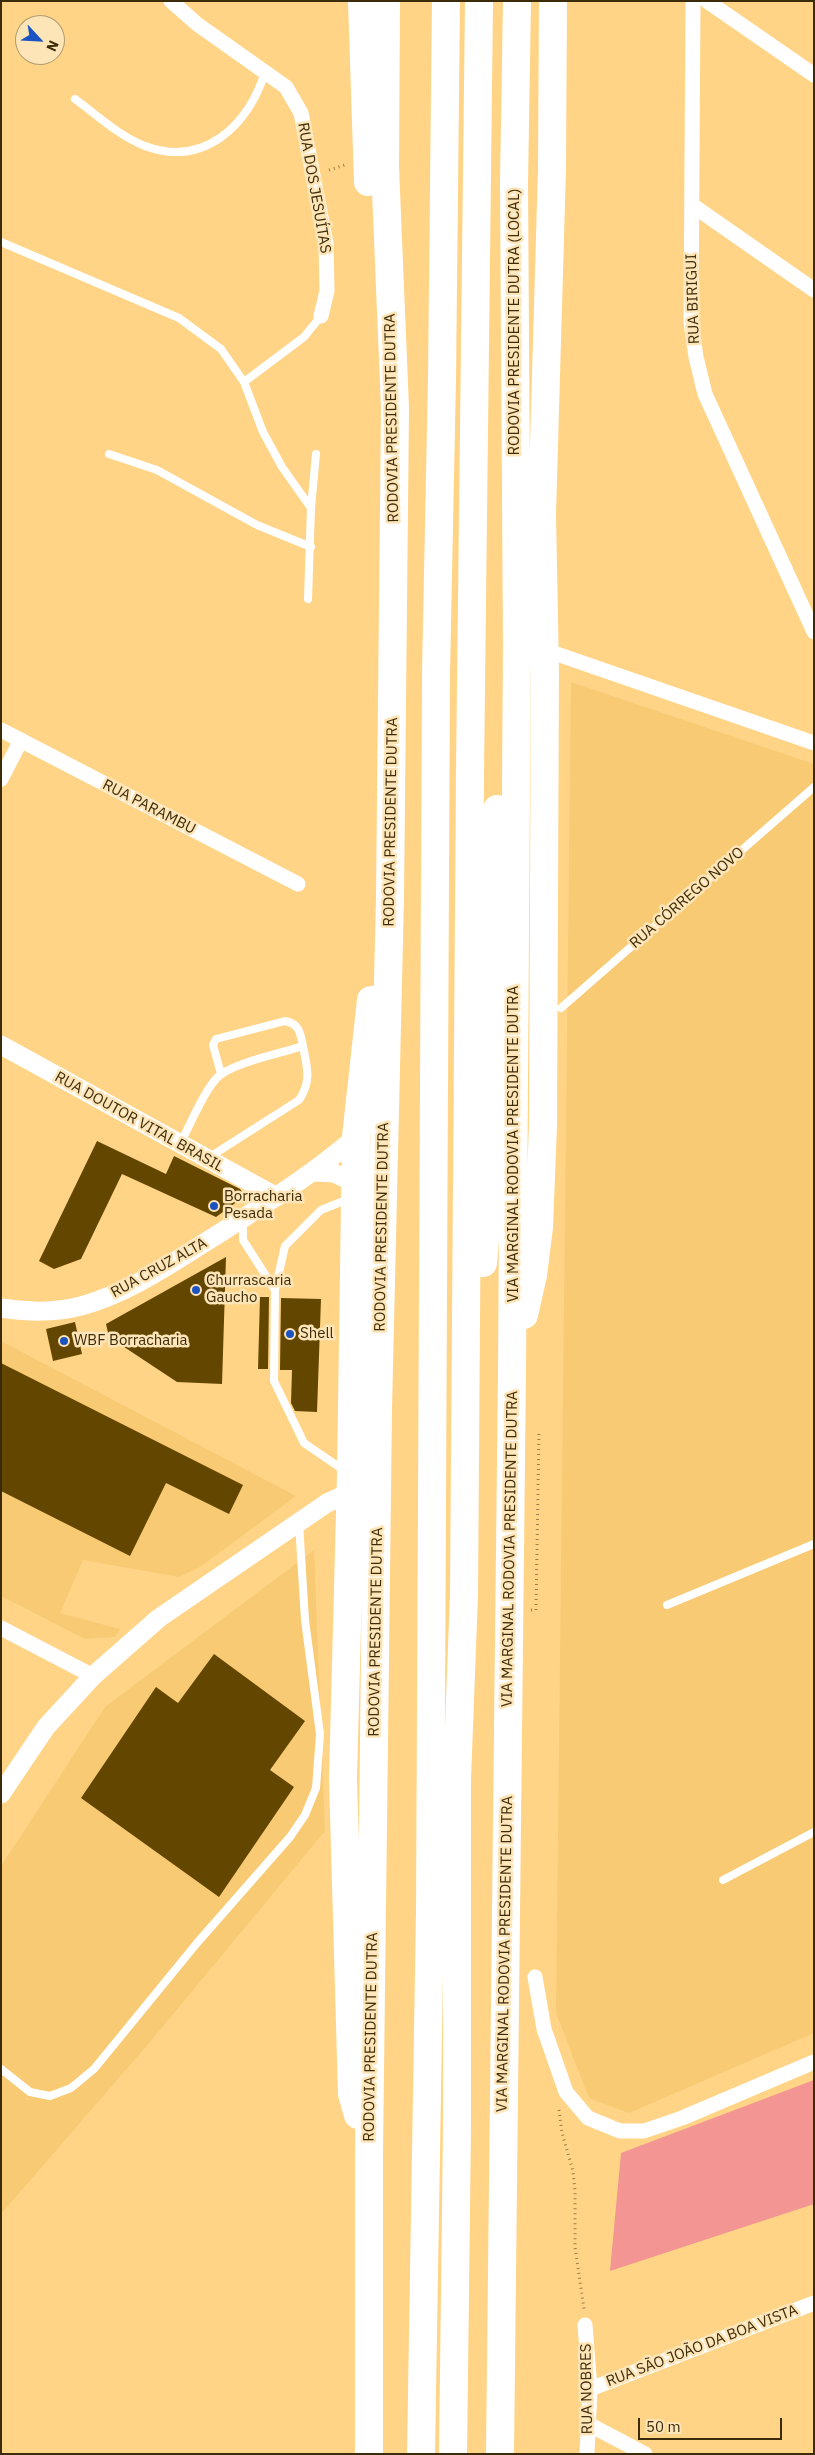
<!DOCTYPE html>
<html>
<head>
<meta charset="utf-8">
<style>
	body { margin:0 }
	#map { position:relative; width:815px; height:2455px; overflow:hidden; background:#ffd487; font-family:"IBM Plex Sans",sans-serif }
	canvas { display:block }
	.frame { position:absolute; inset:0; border:2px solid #3c2b09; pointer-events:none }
	.north { position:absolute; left:15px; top:15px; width:50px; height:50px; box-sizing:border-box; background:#fee5b8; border:1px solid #b09b72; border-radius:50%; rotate:115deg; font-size:14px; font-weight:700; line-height:20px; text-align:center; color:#3c2b09 }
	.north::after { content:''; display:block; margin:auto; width:18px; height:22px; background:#1b54c0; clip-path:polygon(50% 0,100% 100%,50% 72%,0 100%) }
	.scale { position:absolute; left:638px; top:2418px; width:144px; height:22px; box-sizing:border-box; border:2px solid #3c2b09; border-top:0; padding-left:6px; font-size:15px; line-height:18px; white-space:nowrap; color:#3c2b09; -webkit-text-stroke:4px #fee5b8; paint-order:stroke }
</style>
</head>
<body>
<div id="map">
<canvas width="815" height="2455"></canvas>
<div class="frame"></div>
<div class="north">N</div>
<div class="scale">50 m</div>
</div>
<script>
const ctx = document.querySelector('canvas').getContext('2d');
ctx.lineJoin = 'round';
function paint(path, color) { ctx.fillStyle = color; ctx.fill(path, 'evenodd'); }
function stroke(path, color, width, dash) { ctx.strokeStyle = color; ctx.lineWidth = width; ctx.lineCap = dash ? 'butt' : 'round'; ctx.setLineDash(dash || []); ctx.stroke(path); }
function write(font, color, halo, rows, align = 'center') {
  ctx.font = font + ' "IBM Plex Sans",sans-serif'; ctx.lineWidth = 5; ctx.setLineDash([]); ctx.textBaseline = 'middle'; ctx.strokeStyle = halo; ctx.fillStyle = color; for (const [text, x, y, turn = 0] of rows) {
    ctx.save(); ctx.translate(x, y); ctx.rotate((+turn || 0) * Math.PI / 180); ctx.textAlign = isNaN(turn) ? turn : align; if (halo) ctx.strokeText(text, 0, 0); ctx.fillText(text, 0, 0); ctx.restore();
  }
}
paint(new Path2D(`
	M 571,682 L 814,764 L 814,2033 L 629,2113 L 589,2098 L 556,2013 Z
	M 1,1341 L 296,1496 L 200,1567 L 179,1577 L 83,1560 L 60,1613 L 120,1629 L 115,1637 L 85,1639 L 1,1596 Z
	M 314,1550 L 325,1831 L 150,2042 L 1,2214 L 1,1866 L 105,1707 Z`), '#f8ca74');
paint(new Path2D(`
	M 814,2080 L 814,2204 L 610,2271 L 621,2153 Z`), '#f39592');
paint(new Path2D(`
	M 97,1141 L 166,1174 L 174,1156 L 240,1189 L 245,1196 L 216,1217 L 122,1174 L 81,1259 L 54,1269 L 39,1261 Z
	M 226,1257 L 222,1384 L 177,1382 L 109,1337 L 106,1324 Z
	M 260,1297 L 269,1297 L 268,1369 L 258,1369 Z
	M 281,1298 L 321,1299 L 317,1412 L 295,1411 L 291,1403 L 292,1370 L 280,1370 Z
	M 75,1322 L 82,1354 L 53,1361 L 46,1329 Z
	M 1,1363 L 243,1485 L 229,1514 L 166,1483 L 130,1556 L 1,1491 Z
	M 214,1654 L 305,1721 L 270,1770 L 294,1787 L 219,1897 L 81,1798 L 156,1687 L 178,1703 Z`), '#634600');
stroke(new Path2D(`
	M 329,170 L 345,165
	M 531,1610 L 536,1610 L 539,1431
	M 559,2110 L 562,2133 L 573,2171 L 575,2191 L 575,2247 L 584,2309`), '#9c7e47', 3, [1, 4]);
stroke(new Path2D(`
	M 75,99 C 97,115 119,136 145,146 C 204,168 249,125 265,72
	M 1,242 L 179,318 L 221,349 L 244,382 L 263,432 L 282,467 L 311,508
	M 244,382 L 304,337 L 321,316
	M 109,454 L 157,470 L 257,525 L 311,547
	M 308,599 L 311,508 L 316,454
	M 561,1008 L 814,787
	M 221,1074 L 213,1045 L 216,1039 L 285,1021 C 300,1024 300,1033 303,1046
	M 180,1144 C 189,1127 206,1086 220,1075 C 237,1062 282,1053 303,1046 C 307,1067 312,1081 299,1100 L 208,1158
	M 243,1221 L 243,1240 L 275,1290 L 274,1381 L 304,1443 L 345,1471
	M 275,1290 L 285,1246 L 321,1210 L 351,1198
	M 667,1605 L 814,1544
	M 723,1880 L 814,1832
	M 1,2069 L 30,2092 L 50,2096 L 71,2088 L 94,2069 L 197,1943 L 290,1837 L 305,1815 L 316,1788 L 320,1734 L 305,1620 L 299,1523`), '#fff', 8);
stroke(new Path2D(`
	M 171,1 L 197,24 L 286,87 L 301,113 L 326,243 L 327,291 L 321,316
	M 693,1 L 691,322 L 696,357 L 705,394 L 814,632
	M 707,1 L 814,75
	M 692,205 L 814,290
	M 554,653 L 814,743
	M 1,730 L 298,884
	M 1,779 L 21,740
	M 1,1628 L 93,1676
	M 535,1977 L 544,2029 L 566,2092 L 588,2118 L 620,2131 L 644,2131 L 682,2118 L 814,2062
	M 585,2325 L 590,2389 L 587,2454
	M 590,2389 L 814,2303
	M 590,2425 L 645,2454`), '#fff', 15);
stroke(new Path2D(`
	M 1,1045 L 277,1197
	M 314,1172 L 334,1173 L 355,1183
	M 1,1308 C 29,1312 53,1313 81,1306 C 129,1293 170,1264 212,1238 C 262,1206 311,1176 356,1137
	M 1,1794 L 46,1727 L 93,1676 L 159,1618 L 327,1503 L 351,1492`), '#fff', 19);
stroke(new Path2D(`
	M 362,1 L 368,182
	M 483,1263 L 488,1202 L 497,809
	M 524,1315 L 533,1275 L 539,1227 L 543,1125 L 545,672 L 542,514 L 552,168 L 553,1
	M 358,2115 L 352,2094 L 343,1778 L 351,1475 L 356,1137 L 371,1000
	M 369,2454 L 369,2153 L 378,1408 L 390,897 L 395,408 L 385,167 L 386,1
	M 421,2454 L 430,1912 L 436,673 L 442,378 L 446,1
	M 453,2454 L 457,2127 L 457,1779 L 464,1594 L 470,772 L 479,1
	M 500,2454 L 512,1370 L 517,644 L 514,183 L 517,1`), '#fff', 28);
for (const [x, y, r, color] of [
	[214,1206,5,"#1b54c0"],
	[196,1290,5,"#1b54c0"],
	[290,1334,5,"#1b54c0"],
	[64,1341,5,"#1b54c0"]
]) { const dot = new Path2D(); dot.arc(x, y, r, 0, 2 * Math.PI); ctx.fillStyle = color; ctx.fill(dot); stroke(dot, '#fee5b8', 2); }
write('15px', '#3c2b09', '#fee5b8', [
	["RUA DOS JESUÍTAS",314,188,80],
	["RUA BIRIGUI",693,299,-92],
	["RODOVIA PRESIDENTE DUTRA (LOCAL)",515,322,-90],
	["RODOVIA PRESIDENTE DUTRA",392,418,-91],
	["RUA PARAMBU",149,807,27],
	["RODOVIA PRESIDENTE DUTRA",391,822,-89],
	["RUA CÓRREGO NOVO",687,898,-41],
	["RUA DOUTOR VITAL BRASIL",139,1122,29],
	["VIA MARGINAL RODOVIA PRESIDENTE DUTRA",514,1144,-90],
	["RODOVIA PRESIDENTE DUTRA",382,1227,-89],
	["RUA CRUZ ALTA",159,1268,-29],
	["VIA MARGINAL RODOVIA PRESIDENTE DUTRA",510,1549,-89],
	["RODOVIA PRESIDENTE DUTRA",376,1632,-89],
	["VIA MARGINAL RODOVIA PRESIDENTE DUTRA",505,1954,-89],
	["RODOVIA PRESIDENTE DUTRA",371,2037,-89],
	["RUA SÃO JOÃO DA BOA VISTA",702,2346,-21],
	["RUA NOBRES",587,2389,-91]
]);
write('15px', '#3c2b09', '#fee5b8', [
	["Borracharia",224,1197],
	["Pesada",224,1214],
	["Churrascaria",206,1281],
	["Gaucho",206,1298],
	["Shell",300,1334],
	["WBF Borracharia",74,1341]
], 'left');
</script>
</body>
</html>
